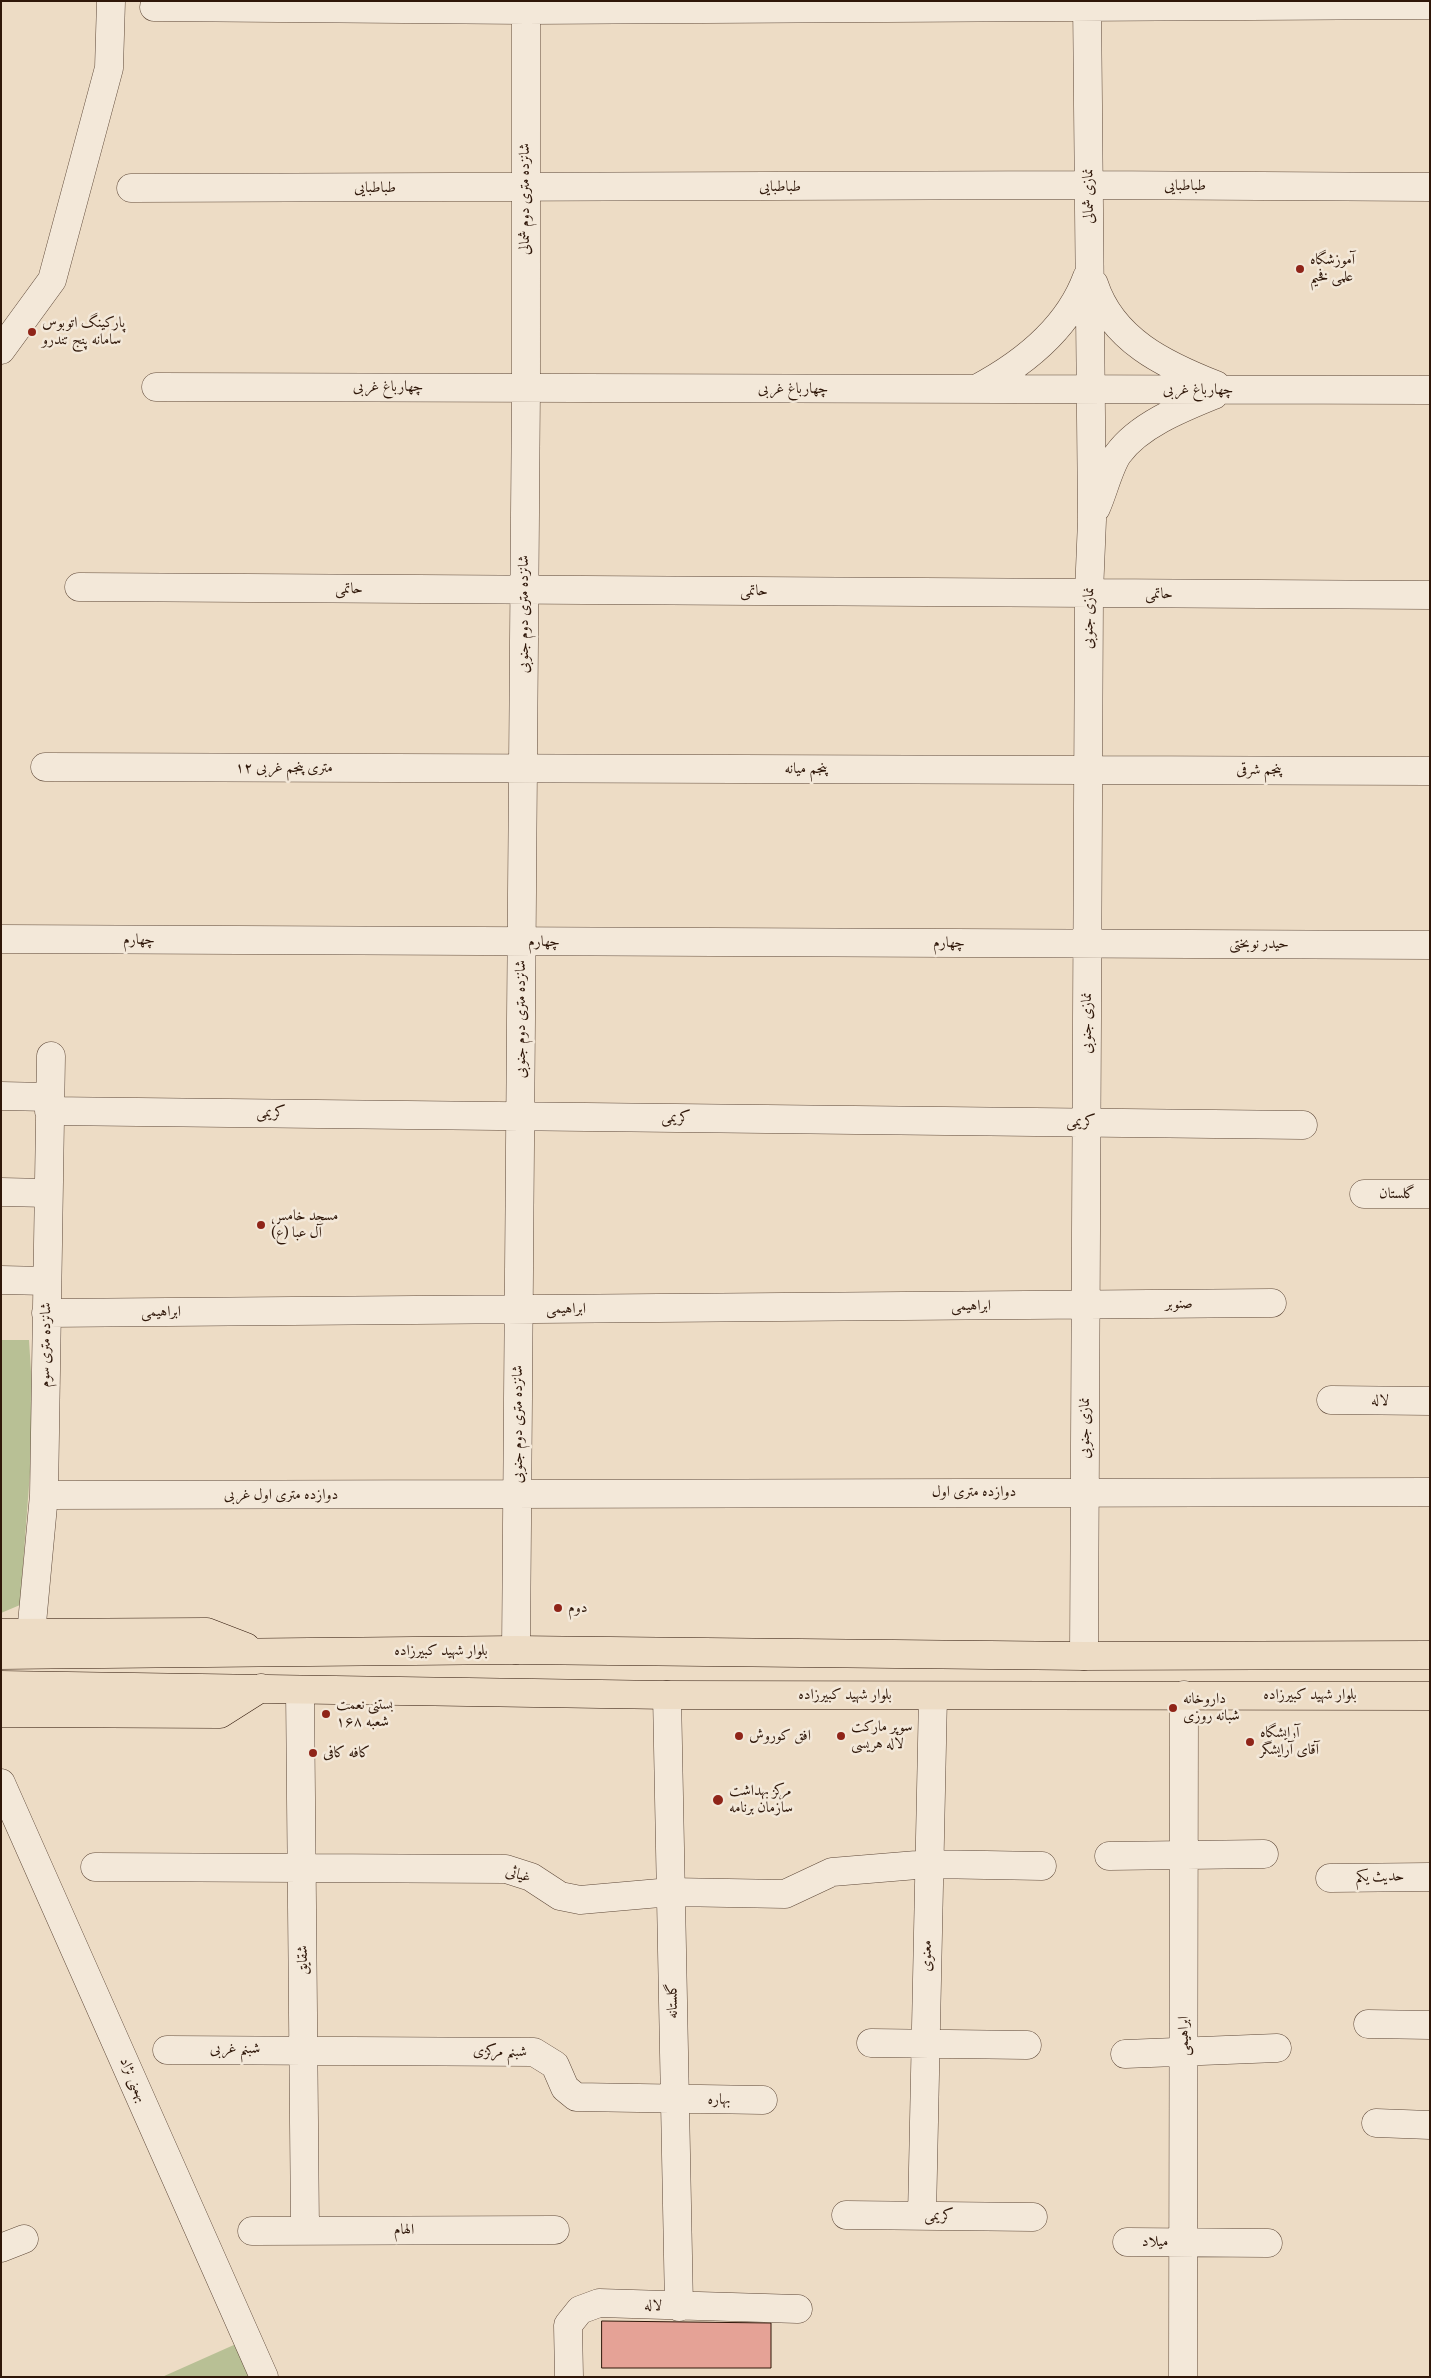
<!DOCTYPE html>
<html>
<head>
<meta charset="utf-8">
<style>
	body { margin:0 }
	#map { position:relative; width:1431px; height:2378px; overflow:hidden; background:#eddcc5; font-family:"Gentium Book Plus",serif }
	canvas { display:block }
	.frame { position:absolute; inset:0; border:2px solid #2f1709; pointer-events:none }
</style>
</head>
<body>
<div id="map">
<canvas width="1431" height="2378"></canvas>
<div class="frame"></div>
</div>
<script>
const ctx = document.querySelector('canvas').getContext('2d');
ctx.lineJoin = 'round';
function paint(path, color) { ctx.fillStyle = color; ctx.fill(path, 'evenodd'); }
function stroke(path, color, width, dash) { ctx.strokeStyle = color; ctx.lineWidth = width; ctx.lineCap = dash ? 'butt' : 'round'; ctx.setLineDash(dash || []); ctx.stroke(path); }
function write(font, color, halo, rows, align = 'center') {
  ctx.font = font + ' "Gentium Book Plus",Amiri,serif'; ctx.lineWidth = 5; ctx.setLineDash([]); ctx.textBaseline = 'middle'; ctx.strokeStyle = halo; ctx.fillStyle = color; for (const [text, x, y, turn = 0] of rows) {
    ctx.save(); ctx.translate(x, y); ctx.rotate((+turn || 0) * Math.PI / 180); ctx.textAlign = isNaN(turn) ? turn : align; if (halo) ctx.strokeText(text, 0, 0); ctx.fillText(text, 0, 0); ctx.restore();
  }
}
paint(new Path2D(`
	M 1,1340 L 29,1340 L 34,1419 L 20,1605 L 1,1613 Z
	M 236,2344 L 250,2377 L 162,2377 Z`), '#b8c095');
const building = new Path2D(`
	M 602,2321 L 771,2323 L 771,2368 L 602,2368 Z`);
paint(building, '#e5a296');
stroke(building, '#2f1709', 1);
const minor = new Path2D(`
	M 154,7 L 526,10 L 1430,5
	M 131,188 L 1089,185 L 1430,187
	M 1094,284 C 1112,340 1165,365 1216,385
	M 1,350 L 52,280 L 109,68 L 111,1
	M 156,387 L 1430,390
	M 976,389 C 1023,364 1068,329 1087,277
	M 1096,508 C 1103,493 1109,467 1118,454 C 1139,425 1182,408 1214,395
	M 79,587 L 1430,595
	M 45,767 L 1430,771
	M 1,939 L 1430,945
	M 1,1096 L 49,1097
	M 49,1111 L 1303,1125
	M 1,1192 L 48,1193
	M 1364,1194 L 1430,1194
	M 1,1280 L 47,1281
	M 46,1313 L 1272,1303
	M 1331,1400 L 1430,1401
	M 44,1495 L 1430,1492
	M 31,1634 L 44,1495 L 51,1056
	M 516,1650 L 526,388 L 526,10
	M 1084,1656 L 1089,593 L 1092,520 L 1087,1
	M 300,1690 L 305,2229
	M 667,1695 L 679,2307
	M 1,1783 L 264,2377
	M 1109,1856 L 1264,1854
	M 95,1867 L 506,1869 L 531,1877 L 560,1896 L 580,1900 L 671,1892 L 785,1894 L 832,1872 L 929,1864 L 1042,1866
	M 1330,1878 L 1430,1877
	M 1368,2024 L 1430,2025
	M 871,2043 L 1027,2045
	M 167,2050 L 534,2052 L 555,2065 L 565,2088 L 576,2097 L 763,2100
	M 1125,2054 L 1277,2048
	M 1376,2123 L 1430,2125
	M 846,2215 L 1033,2217
	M 922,2216 L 933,1696
	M 252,2231 L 555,2230
	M 1127,2242 L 1268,2243
	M 1,2248 L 24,2239
	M 569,2377 L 568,2325 L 580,2310 L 599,2303 L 798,2309
	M 1183,2377 L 1184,1695`);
const major = new Path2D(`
	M 1,1633 L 207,1632 L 246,1647
	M 1,1655 L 516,1650 L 1084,1656 L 1430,1655
	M 1,1685 L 667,1695 L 1430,1696
	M 1,1713 L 220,1714 L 261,1688`);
stroke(minor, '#5e4838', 29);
stroke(major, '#2f1709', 29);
stroke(minor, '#f3e8d9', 28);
stroke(major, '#eddcc5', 28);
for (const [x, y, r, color] of [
	[1300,269,5,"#8f2418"],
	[32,332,5,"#8f2418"],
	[261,1225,5,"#8f2418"],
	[558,1608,5,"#8f2418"],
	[1173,1708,5,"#8f2418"],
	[326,1714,5,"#8f2418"],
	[739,1736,5,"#8f2418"],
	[841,1736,5,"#8f2418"],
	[1250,1742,5,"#8f2418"],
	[313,1753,5,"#8f2418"],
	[718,1800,6,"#8f2418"]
]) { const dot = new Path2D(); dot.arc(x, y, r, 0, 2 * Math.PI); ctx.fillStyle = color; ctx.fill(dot); stroke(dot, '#f3e8d9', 2); }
write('15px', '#2f1709', '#f3e8d9', [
	["طباطبایی",1185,186],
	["طباطبایی",780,187],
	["طباطبایی",375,188],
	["نمازی شمالی",1089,196,-91],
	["شانزده متری دوم شمالی",525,199,-90],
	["چهارباغ غربی",388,387],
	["چهارباغ غربی",793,389],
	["چهارباغ غربی",1198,390],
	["حاتمی",349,589],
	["حاتمی",754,591],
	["حاتمی",1159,594],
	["شانزده متری دوم جنوبی",524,614,-90],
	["نمازی جنوبی",1089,618,-89],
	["۱۲ متری پنجم غربی",284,768],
	["پنجم میانه",806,769],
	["پنجم شرقی",1259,770],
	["چهارم",139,940],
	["چهارم",544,942],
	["چهارم",949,943],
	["حیدر نوبختی",1259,944],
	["شانزده متری دوم جنوبی",521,1019,-90],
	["نمازی جنوبی",1087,1023,-90],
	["کریمی",271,1113,1],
	["کریمی",676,1118,1],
	["کریمی",1081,1122,1],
	["گلستان",1397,1194],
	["صنوبر",1179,1304],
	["ابراهیمی",971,1306],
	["ابراهیمی",566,1309],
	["ابراهیمی",161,1312],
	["شانزده متری سوم",46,1345,-89],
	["لاله",1380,1401,1],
	["شانزده متری دوم جنوبی",518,1424,-90],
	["نمازی جنوبی",1085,1428,-90],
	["دوازده متری اول",974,1492],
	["دوازده متری اول غربی",281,1495],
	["بلوار شهید کبیرزاده",441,1651],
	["بلوار شهید کبیرزاده",845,1695],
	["بلوار شهید کبیرزاده",1310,1695],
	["غیاثی",518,1875,17],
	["حدیث یکم",1380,1877,-1],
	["معنوی",927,1956,-89],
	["شقایق",303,1960,-90],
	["گلستانه",673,2001,-91],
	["ابراهیمی",1184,2036,-90],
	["شبنم غربی",235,2049],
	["شبنم مرکزی",500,2052,1],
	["بهمنی نژاد",133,2080,66],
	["بهاره",719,2100,1],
	["کریمی",939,2216,1],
	["الهام",404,2230],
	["میلاد",1155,2242],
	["لاله",653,2306,2]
]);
write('15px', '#2f1709', '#f3e8d9', [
	["آموزشگاه",1310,260],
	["علمی فخیم",1310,277],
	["پارکینگ اتوبوس",42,323],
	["سامانه پنج تندرو",42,340],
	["مسجد خامس",271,1216],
	["آل عبا (ع)",271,1233],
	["دوم",568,1608],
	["داروخانه",1183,1699],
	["شبانه روزی",1183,1716],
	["بستنی نعمت",336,1705],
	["شعبه ۱۶۸",336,1722],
	["سوپر مارکت",851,1727],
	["لاله هریسی",851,1744],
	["آرایشگاه",1260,1733],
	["آقای آرایشگر",1260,1750],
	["افق کوروش",749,1736],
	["کافه کافی",323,1753],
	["مرکز بهداشت",729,1791],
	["سازمان برنامه",729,1808]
], 'left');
</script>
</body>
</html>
